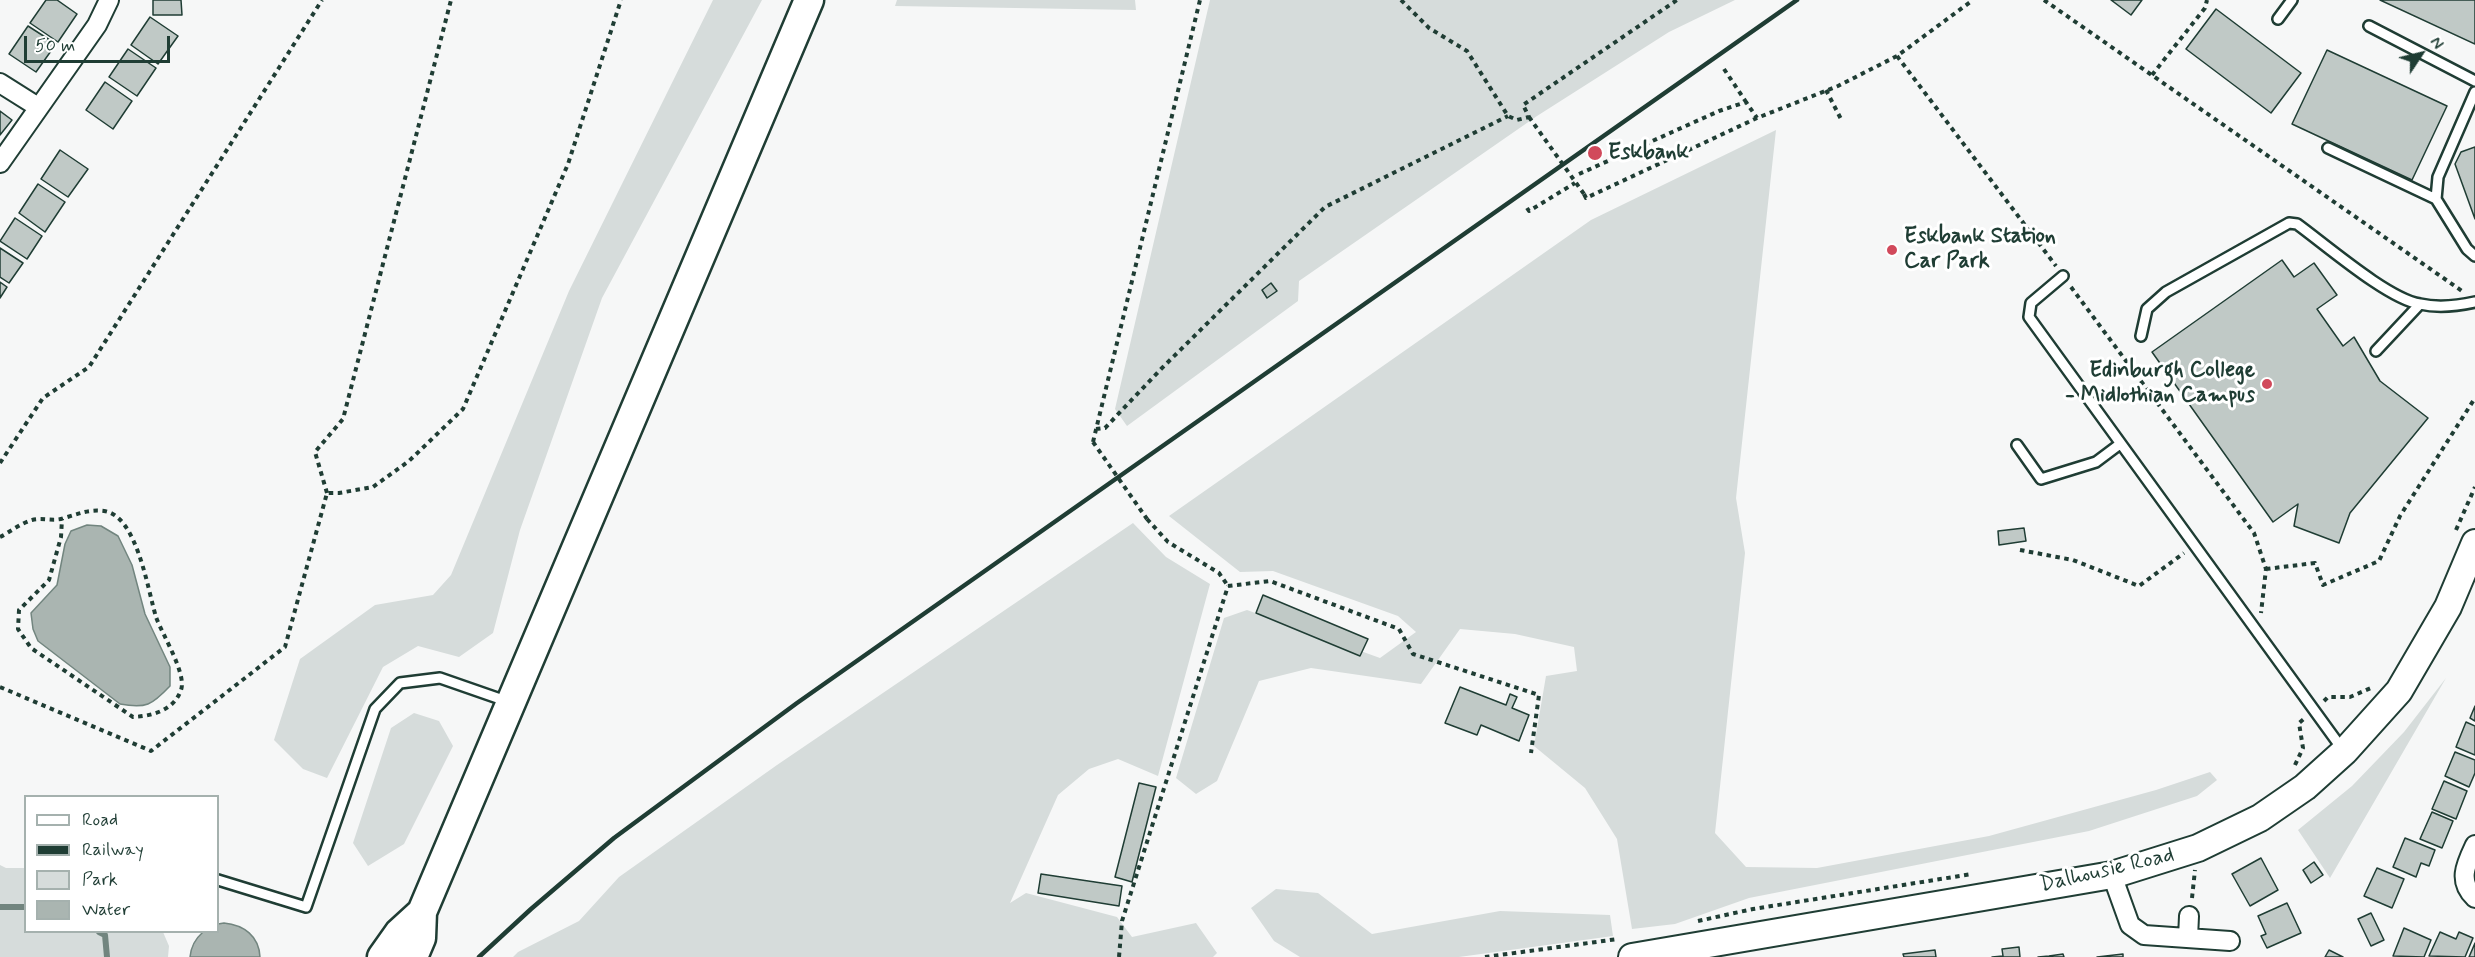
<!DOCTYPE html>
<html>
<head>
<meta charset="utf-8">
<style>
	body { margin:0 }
	#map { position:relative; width:2475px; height:957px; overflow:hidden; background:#f6f7f7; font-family:Mynerve,sans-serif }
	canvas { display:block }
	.legend { position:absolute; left:24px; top:795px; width:195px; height:138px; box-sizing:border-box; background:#fff; border:2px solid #a5b1ae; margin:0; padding:8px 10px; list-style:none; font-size:18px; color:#1f3d34 }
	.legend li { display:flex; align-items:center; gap:12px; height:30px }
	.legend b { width:30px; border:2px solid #a5b1ae }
	.north { position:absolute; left:2391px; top:24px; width:60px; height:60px; -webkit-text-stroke:4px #fff; paint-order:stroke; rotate:55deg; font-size:16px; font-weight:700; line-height:24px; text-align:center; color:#1f3d34 }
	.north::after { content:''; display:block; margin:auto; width:21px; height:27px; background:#1f3d34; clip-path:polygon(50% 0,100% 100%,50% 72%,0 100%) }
	.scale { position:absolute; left:24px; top:36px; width:146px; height:27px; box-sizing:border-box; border:3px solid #1f3d34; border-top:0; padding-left:8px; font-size:18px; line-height:21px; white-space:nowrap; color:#1f3d34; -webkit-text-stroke:4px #fff; paint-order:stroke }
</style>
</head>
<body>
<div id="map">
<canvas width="2475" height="957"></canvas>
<ul class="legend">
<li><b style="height:8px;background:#fff"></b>Road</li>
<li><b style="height:8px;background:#1f3d34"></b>Railway</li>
<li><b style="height:16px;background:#d6dcdb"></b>Park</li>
<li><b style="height:16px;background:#aab5b1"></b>Water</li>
</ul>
<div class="north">N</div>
<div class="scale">50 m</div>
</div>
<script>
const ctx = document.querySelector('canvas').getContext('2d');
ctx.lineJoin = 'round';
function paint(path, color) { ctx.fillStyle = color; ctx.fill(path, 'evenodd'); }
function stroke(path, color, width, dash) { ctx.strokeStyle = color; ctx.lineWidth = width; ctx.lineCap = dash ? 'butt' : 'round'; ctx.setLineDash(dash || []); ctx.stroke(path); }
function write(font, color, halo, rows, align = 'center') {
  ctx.font = font + ' Mynerve,sans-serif'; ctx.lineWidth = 6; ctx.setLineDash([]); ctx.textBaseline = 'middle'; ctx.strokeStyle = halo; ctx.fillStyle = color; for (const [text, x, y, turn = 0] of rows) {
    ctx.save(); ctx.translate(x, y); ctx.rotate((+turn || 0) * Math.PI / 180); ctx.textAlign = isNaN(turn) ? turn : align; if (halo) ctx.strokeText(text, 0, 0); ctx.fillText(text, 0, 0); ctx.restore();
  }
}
paint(new Path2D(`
	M 713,0 L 762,0 L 602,298 L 520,530 L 493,633 L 459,657 L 418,646 L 383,667 L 327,778 L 303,769 L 274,740 L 300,659 L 375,605 L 433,595 L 451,575 L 569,291 Z
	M 897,0 L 1135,0 L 1136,10 L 895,6 Z
	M 1210,0 L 1735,0 L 1669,32 L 1537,116 L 1299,281 L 1298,301 L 1127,426 L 1115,409 Z
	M 1776,130 L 1736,498 L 1745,553 L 1715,833 L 1746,867 L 1817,868 L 1989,836 L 2156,790 L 2210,772 L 2217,780 L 2197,796 L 2089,831 L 1749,898 L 1675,924 L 1632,929 L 1617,839 L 1585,788 L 1534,746 L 1546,676 L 1577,671 L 1574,647 L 1515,634 L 1460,629 L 1421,684 L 1311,668 L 1259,681 L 1217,781 L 1196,794 L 1176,778 L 1224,618 L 1247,610 L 1380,658 L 1416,632 L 1398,616 L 1273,571 L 1240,572 L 1169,516 L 1591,220 Z
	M 1133,523 L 1166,557 L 1210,584 L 1158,776 L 1118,759 L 1089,769 L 1058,795 L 1010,903 L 1026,893 L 1117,917 L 1132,937 L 1196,923 L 1217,953 L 1213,957 L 513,957 L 518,952 L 579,921 L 619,877 L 777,765 Z
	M 2446,678 L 2330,878 L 2298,830 L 2352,786 L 2404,732 Z
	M 414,713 L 439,721 L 453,746 L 404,844 L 368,866 L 353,843 L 391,728 Z
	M 0,865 L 6,868 L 25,868 L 26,932 L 163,932 L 169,946 L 168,957 L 0,957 Z
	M 1276,889 L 1318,893 L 1372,934 L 1500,911 L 1610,915 L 1613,936 L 1459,957 L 1300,957 L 1274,941 L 1251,908 Z`), '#d6dcdb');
const water = new Path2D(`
	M 87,525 L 101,526 L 118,536 L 132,565 L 145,614 L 170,667 L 170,686 C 152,705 146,709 120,704 L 38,641 L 33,629 L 31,613 L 57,585 L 65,544 L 71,531 Z
	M 224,923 C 244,925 259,936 260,957 L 190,957 C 191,946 195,939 203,932 L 218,932 L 218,924 Z`);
paint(water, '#aab5b1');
stroke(water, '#72857f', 1.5);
stroke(new Path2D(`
	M 0,907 L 26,907
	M 99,932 L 105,935 L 107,957`), '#72857f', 6);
const building = new Path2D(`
	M 46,0 L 57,0 L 77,14 L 58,42 L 30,23 Z
	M 153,0 L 181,0 L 182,15 L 153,15 Z
	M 2111,0 L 2142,0 L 2131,15 Z
	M 2380,0 L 2475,0 L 2475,44 Z
	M 2216,9 L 2301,73 L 2271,113 L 2186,49 Z
	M 150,17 L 178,36 L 158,64 L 131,45 Z
	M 28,26 L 56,44 L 36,72 L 9,54 Z
	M 128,49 L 156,68 L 137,96 L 109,77 Z
	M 2327,50 L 2447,106 L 2412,180 L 2292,124 Z
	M 105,82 L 132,101 L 113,129 L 86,110 Z
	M 0,111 L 12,120 L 0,135 Z
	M 2475,147 L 2475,219 L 2455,164 L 2461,152 Z
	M 60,150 L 88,169 L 68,197 L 41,179 Z
	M 38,184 L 65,202 L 45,232 L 19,213 Z
	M 15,218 L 42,236 L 27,259 L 0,241 Z
	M 0,248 L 23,263 L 9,283 L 0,277 Z
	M 2282,260 L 2294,277 L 2314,263 L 2337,295 L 2317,309 L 2343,346 L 2354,337 L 2380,381 L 2428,418 L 2350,513 L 2339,543 L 2294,526 L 2298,504 L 2273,522 L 2152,352 Z
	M 0,282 L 7,287 L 0,298 Z
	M 1271,283 L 1277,291 L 1267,298 L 1262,290 Z
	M 2024,528 L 2026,541 L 1999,545 L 1998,531 Z
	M 1263,595 L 1368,639 L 1360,656 L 1256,613 Z
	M 1460,687 L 1506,705 L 1510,694 L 1517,697 L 1512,708 L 1529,715 L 1519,741 L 1481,725 L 1477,735 L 1445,723 Z
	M 2475,706 L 2475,721 L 2470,718 Z
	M 2466,722 L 2475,726 L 2475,755 L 2456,747 Z
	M 2455,752 L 2475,760 L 2475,773 L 2469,787 L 2445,776 Z
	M 2444,781 L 2467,791 L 2456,819 L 2432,809 Z
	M 1139,783 L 1156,787 L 1132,882 L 1115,877 Z
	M 2432,812 L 2453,821 L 2442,848 L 2420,839 Z
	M 2405,838 L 2435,850 L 2429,866 L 2421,863 L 2416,877 L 2393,867 Z
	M 2261,858 L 2278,890 L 2250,906 L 2232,874 Z
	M 2314,862 L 2323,875 L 2311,883 L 2303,870 Z
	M 2377,868 L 2404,879 L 2392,908 L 2364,896 Z
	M 1041,874 L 1122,886 L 1119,906 L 1038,893 Z
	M 2287,903 L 2301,933 L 2267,948 L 2261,936 L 2266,934 L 2258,916 Z
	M 2371,913 L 2384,940 L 2371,946 L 2358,919 Z
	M 2404,928 L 2431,940 L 2424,957 L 2393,956 Z
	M 2440,932 L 2456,939 L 2459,932 L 2473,938 L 2465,957 L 2429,956 Z
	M 2475,943 L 2475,957 L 2469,957 Z
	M 2019,947 L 2020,957 L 1992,957 L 2003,956 L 2002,949 Z
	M 1935,950 L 1936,957 L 1904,957 L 1903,954 Z
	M 2329,950 L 2343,957 L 2325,957 Z
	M 2063,954 L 2064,957 L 2038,957 L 2049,956 Z
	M 2123,954 L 2123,957 L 2097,957 Z`);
paint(building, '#c0c9c6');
stroke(building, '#1f3d34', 1.5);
const lane = new Path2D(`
	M 2278,19 L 2292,0
	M 2369,26 L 2475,81
	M 2475,92 L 2438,177 L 2436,199 L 2467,249 L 2475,256
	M 2328,148 L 2436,199
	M 2063,276 L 2031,303 L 2029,317 L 2343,750
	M 2141,336 L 2147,309 L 2166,292 L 2289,223 L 2297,224 C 2326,245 2388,299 2420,304 C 2438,308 2457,306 2475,302
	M 2376,351 L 2420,304
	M 2017,445 L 2041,479 L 2096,462 L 2120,444
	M 218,880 L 306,907 L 375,709 L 400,683 L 440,678 L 509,702`);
const street = new Path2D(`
	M 0,83 L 38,107
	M 0,163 L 97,25 L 109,0
	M 2475,845 C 2466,864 2457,881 2475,898
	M 2112,875 L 2130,925 L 2144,935 L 2230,941
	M 2188,938 L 2189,916`);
const secondary = new Path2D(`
	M 1632,957 L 2112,875 L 2198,848 L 2260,818 L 2305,787 L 2345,751 L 2399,691 L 2448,607 L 2475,543`);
const primary = new Path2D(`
	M 382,957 L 399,933 L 422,912
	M 413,957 L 421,938 L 422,912 L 809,0`);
stroke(lane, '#1f3d34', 14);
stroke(street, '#1f3d34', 22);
stroke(secondary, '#1f3d34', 30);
stroke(primary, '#1f3d34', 33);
stroke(new Path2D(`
	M 1401,0 L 1429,28 L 1467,51 L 1508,116 L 1517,120 L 1529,117 L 1523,105 L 1677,0
	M 2044,0 L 2462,291
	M 1897,56 L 2056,266
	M 1724,69 L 1746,102
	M 2152,75 L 2205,8 L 2207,0
	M 1826,90 L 1842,121
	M 1579,174 L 1719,111 L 1746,102 L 1757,118
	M 1584,194 L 1586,198 L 1757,118 L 1838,86 L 1897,56 L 1973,0
	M 1527,208 L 1529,211 L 1575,183
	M 2071,287 L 2254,533 L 2266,569 L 2261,613
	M 1096,429 L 1105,428 L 1161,369 L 1325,207 L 1508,116
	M 1093,442 L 1200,0
	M 0,463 L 43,398 L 89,367 L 322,0
	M 327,493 L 315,452 L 343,419 L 451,0
	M 1147,519 L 1168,542 L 1219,573 L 1228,586
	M 2456,530 L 2475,487
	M 0,537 C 10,532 21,523 32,520 C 42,517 54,522 64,518 C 78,514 89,509 104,511 C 137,515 148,591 156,617 C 162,634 187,674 181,690 C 174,710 153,716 133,717 L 31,648 L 18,629 L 19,610 L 49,580 L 61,537 L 62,519
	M 2020,550 L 2073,560 L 2139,586 L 2184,553
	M 2266,569 L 2315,563 L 2323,585 L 2379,561 L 2400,516 L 2475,398
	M 1228,586 L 1270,581 L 1399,629 L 1413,654 L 1539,695 L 1531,753
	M 0,687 L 151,751 L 285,647 L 327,493 L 339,493 L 373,487 L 409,461 L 463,409 L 568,164 L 621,0
	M 2324,701 L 2328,697 L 2350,697 L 2371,688
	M 2295,765 L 2303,748 L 2299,723 L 2305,718
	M 2192,898 L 2195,870
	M 1698,921 L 1753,909 L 1972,874
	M 1119,957 L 1122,921 L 1228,586
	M 1485,957 L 1618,939`), '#1f3d34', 4, [4.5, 4.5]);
stroke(lane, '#fff', 9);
stroke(street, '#fff', 18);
stroke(secondary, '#fff', 26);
stroke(primary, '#fff', 28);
stroke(new Path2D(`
	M 479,957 L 531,909 L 614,838 L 797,703 L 1797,0`), '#1f3d34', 4.5);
stroke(new Path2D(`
	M 1529,117 L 1584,194
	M 1093,442 L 1147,519`), '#1f3d34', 4, [4.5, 4.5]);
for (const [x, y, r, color] of [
	[1595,153,8,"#d1495b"],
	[1892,250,6,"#d1495b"],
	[2267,384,6,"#d1495b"]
]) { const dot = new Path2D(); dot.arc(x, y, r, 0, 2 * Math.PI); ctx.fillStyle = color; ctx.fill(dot); stroke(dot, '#fff', 2); }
write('bold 22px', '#1f3d34', '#fff', [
	["Eskbank",1608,153],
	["Eskbank Station",1904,237],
	["Car Park",1904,262],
	["Edinburgh College",2255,371,"right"],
	["- Midlothian Campus",2255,396,"right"]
], 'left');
write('22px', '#1f3d34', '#fff', [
	["Dalhousie Road",2107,871,-13]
]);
</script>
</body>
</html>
